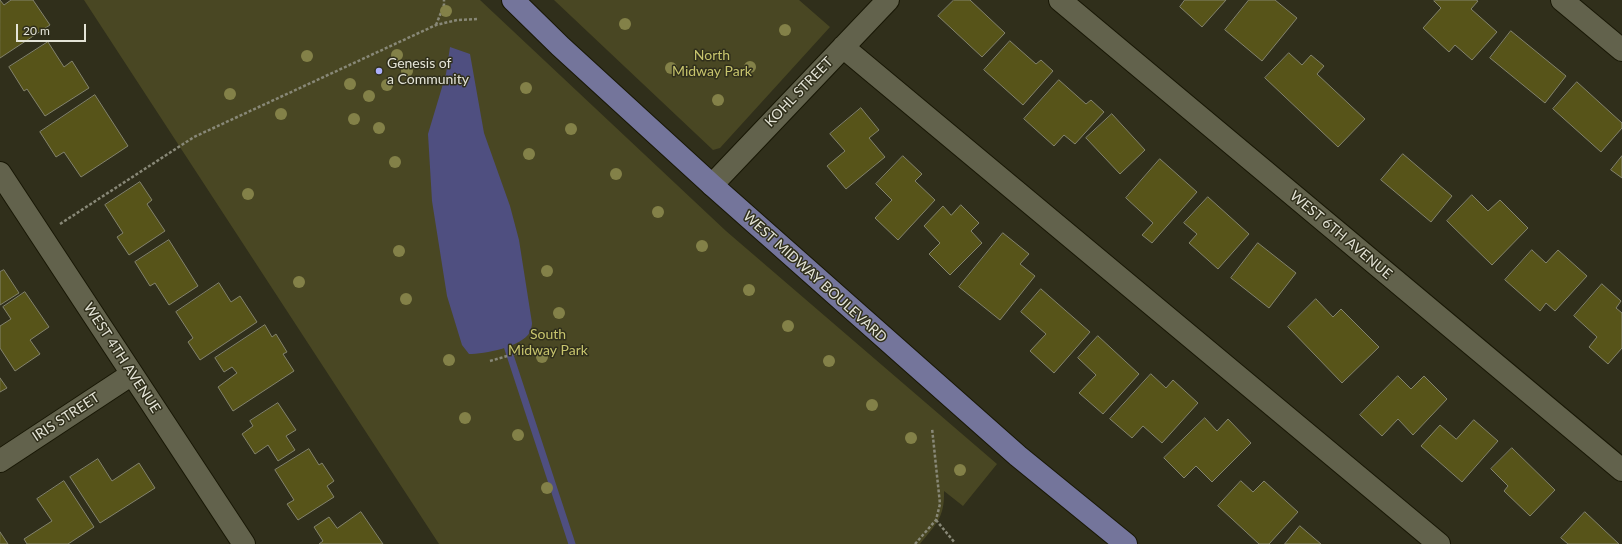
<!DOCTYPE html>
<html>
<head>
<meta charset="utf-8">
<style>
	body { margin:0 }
	#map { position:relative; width:1622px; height:544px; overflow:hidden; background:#302f1b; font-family:Lato,sans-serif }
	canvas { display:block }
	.scale { position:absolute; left:16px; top:24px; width:70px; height:18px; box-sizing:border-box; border:2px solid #e4e4d7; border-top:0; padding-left:5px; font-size:12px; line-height:14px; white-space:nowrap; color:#e4e4d7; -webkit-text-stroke:3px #302f1b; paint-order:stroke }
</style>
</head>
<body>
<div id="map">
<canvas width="1622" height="544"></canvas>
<div class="scale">20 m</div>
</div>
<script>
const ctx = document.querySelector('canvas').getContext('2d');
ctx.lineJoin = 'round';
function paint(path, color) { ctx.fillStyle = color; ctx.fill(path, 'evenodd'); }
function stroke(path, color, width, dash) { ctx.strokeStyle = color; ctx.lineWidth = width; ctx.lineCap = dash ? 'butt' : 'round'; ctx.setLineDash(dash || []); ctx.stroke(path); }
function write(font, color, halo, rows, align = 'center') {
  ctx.font = font + ' Lato,sans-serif'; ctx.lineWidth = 3; ctx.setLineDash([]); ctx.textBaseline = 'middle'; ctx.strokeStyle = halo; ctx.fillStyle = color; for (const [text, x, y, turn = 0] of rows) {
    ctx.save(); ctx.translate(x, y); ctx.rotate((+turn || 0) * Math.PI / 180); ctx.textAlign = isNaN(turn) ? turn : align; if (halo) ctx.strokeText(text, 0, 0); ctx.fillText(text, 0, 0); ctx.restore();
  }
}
paint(new Path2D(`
	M 84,0 L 480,0 L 726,231 L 997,464 L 963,506 L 944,491 C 945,518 935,525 920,544 L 439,544 Z
	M 554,0 L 799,0 L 830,27 L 720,148 L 713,150 Z`), '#494723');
paint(new Path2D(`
	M 450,47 L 470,54 L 484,133 L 510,206 L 519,240 L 532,323 C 532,325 531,330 530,332 C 522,347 484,354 469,354 L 462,345 L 447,296 L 432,201 L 428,134 L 446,74 Z`), '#4f4f80');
stroke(new Path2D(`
	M 507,346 L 572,544`), '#4f4f80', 7);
const building = new Path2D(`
	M 0,0 L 4,5 L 11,0 L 33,0 L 50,25 L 0,58 Z
	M 954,0 L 970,0 L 1005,33 L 982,57 L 938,16 Z
	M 1185,0 L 1226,0 L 1202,27 L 1180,7 Z
	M 1249,0 L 1275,0 L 1297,18 L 1262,61 L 1225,30 Z
	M 1435,0 L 1476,0 L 1478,1 L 1471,9 L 1497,32 L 1472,60 L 1455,45 L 1449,52 L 1423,28 L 1441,8 L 1434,1 Z
	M 1511,31 L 1566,76 L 1545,103 L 1490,58 Z
	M 1010,41 L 1036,64 L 1041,60 L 1053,71 L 1023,105 L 984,70 Z
	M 48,42 L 64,67 L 72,61 L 89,88 L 45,116 L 27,89 L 24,91 L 9,67 Z
	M 1289,53 L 1302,65 L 1311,55 L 1324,66 L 1317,74 L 1365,119 L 1338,147 L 1265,78 Z
	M 1059,80 L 1086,104 L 1091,100 L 1104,112 L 1075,144 L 1064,135 L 1054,146 L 1024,119 Z
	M 1577,82 L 1622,123 L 1622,128 L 1601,152 L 1553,109 Z
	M 95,95 L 128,146 L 81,177 L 64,152 L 56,157 L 40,132 Z
	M 861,108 L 879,130 L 869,138 L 885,157 L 846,189 L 827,166 L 845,151 L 830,134 Z
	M 1112,114 L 1145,150 L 1120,174 L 1086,138 Z
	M 1403,154 L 1452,196 L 1431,222 L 1381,180 Z
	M 903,156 L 922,174 L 915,181 L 935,200 L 898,240 L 875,218 L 892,200 L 876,184 Z
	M 1622,156 L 1622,178 L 1611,170 Z
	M 1160,159 L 1197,192 L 1152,243 L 1142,235 L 1153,223 L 1126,198 Z
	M 140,182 L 152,200 L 147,204 L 165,231 L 129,255 L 117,237 L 123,233 L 105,205 Z
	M 1472,195 L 1488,211 L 1500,200 L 1528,228 L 1492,265 L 1447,221 Z
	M 1208,197 L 1249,234 L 1218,269 L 1189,243 L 1197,234 L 1184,223 Z
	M 961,205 L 979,223 L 971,231 L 982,243 L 950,275 L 929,254 L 940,243 L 924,226 L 943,206 L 951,215 Z
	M 1003,233 L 1029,254 L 1020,264 L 1035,276 L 1000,320 L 959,287 Z
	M 169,240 L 198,286 L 169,305 L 155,283 L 150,286 L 135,262 Z
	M 1258,243 L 1296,273 L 1269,308 L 1231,278 Z
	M 1532,250 L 1546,263 L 1558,250 L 1587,276 L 1555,311 L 1546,303 L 1540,311 L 1505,280 Z
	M 4,270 L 19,293 L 0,305 L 0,272 Z
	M 219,283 L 231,302 L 240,296 L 257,322 L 200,360 L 188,342 L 193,338 L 176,312 Z
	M 1602,284 L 1621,301 L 1616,308 L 1622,313 L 1622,348 L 1608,364 L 1589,347 L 1597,337 L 1574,316 Z
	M 1041,289 L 1090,332 L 1054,373 L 1030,351 L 1046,334 L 1021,312 Z
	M 25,292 L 49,327 L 30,340 L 40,354 L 15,371 L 0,348 L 0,326 L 11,319 L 3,307 Z
	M 1316,299 L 1333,317 L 1341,309 L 1379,347 L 1342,383 L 1288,327 Z
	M 265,325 L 272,337 L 276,334 L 287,352 L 283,354 L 294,371 L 233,411 L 218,387 L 237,373 L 232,367 L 224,372 L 215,358 Z
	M 1098,336 L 1139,374 L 1103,414 L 1079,393 L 1096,375 L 1078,358 Z
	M 1151,374 L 1166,388 L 1173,380 L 1198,403 L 1162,443 L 1143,426 L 1132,438 L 1110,419 Z
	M 1398,376 L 1411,389 L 1424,376 L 1447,399 L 1413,435 L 1398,419 L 1382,436 L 1360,415 Z
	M 0,378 L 7,388 L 0,392 Z
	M 278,403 L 296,430 L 286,436 L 295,450 L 278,461 L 268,445 L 255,454 L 242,434 L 253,426 L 250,421 Z
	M 1205,418 L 1217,431 L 1228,419 L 1251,443 L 1212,482 L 1196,466 L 1184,478 L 1164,458 Z
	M 1474,420 L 1498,441 L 1462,482 L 1421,446 L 1440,425 L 1456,439 Z
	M 1512,448 L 1555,490 L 1530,516 L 1504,491 L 1508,486 L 1491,469 Z
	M 309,449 L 319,465 L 322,463 L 334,481 L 327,486 L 334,497 L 298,520 L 287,504 L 294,500 L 275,470 Z
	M 98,459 L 112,481 L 139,463 L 155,488 L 100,523 L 70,477 Z
	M 64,481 L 94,527 L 68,544 L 27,544 L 24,539 L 52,521 L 37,499 Z
	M 1241,481 L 1253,492 L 1264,481 L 1298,512 L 1269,544 L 1259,544 L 1218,506 Z
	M 361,512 L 383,544 L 319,544 L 323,541 L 314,527 L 329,517 L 337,528 Z
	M 1585,512 L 1619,544 L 1568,544 L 1561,538 Z
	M 1300,526 L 1321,544 L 1285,544 Z
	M 0,532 L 8,544 L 0,544 Z`);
paint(building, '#575419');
stroke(building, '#83836d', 1);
const minor = new Path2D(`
	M 1060,0 L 1622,470
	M 1562,0 L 1622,50
	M 843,47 L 1439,544
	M 0,173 L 244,544
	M 712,185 L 888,0
	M 0,461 L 132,374`);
const major = new Path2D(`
	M 513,0 L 560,46 L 712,185 L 1018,456 L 1126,544`);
stroke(minor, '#181705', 24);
stroke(major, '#181705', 24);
stroke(new Path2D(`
	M 436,25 L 444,5 L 444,0
	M 60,224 L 194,137 L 436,25 L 457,20 L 479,19
	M 490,361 L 531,349
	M 936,520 L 955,543
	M 915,544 L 936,520 L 940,504 L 932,428`), '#887', 2.5, [3, 2]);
stroke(minor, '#62624c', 22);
stroke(major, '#74759b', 22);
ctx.fillStyle = '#838148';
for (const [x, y] of [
	[446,11],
	[625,24],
	[785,30],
	[397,55],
	[307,56],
	[750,67],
	[671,68],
	[407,71],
	[350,84],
	[387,85],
	[526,88],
	[230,94],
	[369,96],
	[718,100],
	[281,114],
	[354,119],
	[379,128],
	[571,129],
	[529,154],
	[395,162],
	[616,174],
	[248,194],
	[658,212],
	[702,246],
	[399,251],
	[547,271],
	[299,282],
	[749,290],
	[406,299],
	[559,313],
	[788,326],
	[542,357],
	[449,360],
	[829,361],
	[872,405],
	[465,418],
	[518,435],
	[911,438],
	[960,470],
	[547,488]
]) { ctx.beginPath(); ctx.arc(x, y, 6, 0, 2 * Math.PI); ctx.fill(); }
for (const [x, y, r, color] of [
	[379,71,4,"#acaffb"]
]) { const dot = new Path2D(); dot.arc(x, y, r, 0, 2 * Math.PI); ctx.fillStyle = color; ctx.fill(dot); stroke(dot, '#302f1b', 1.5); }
write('14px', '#c7c46d', '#302f1b', [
	["North",712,55],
	["Midway Park",712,71],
	["South",548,334],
	["Midway Park",548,350]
]);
write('14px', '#e4e4d7', '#302f1b', [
	["Genesis of",387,63],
	["a Community",387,79]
], 'left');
write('14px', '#e4e4d7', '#302f1b', [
	["KOHL STREET",799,92,-46],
	["WEST 6TH AVENUE",1341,235,40],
	["WEST MIDWAY BOULEVARD",815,277,42],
	["WEST 4TH AVENUE",122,358,57],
	["IRIS STREET",66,417,-33]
]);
</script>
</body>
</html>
